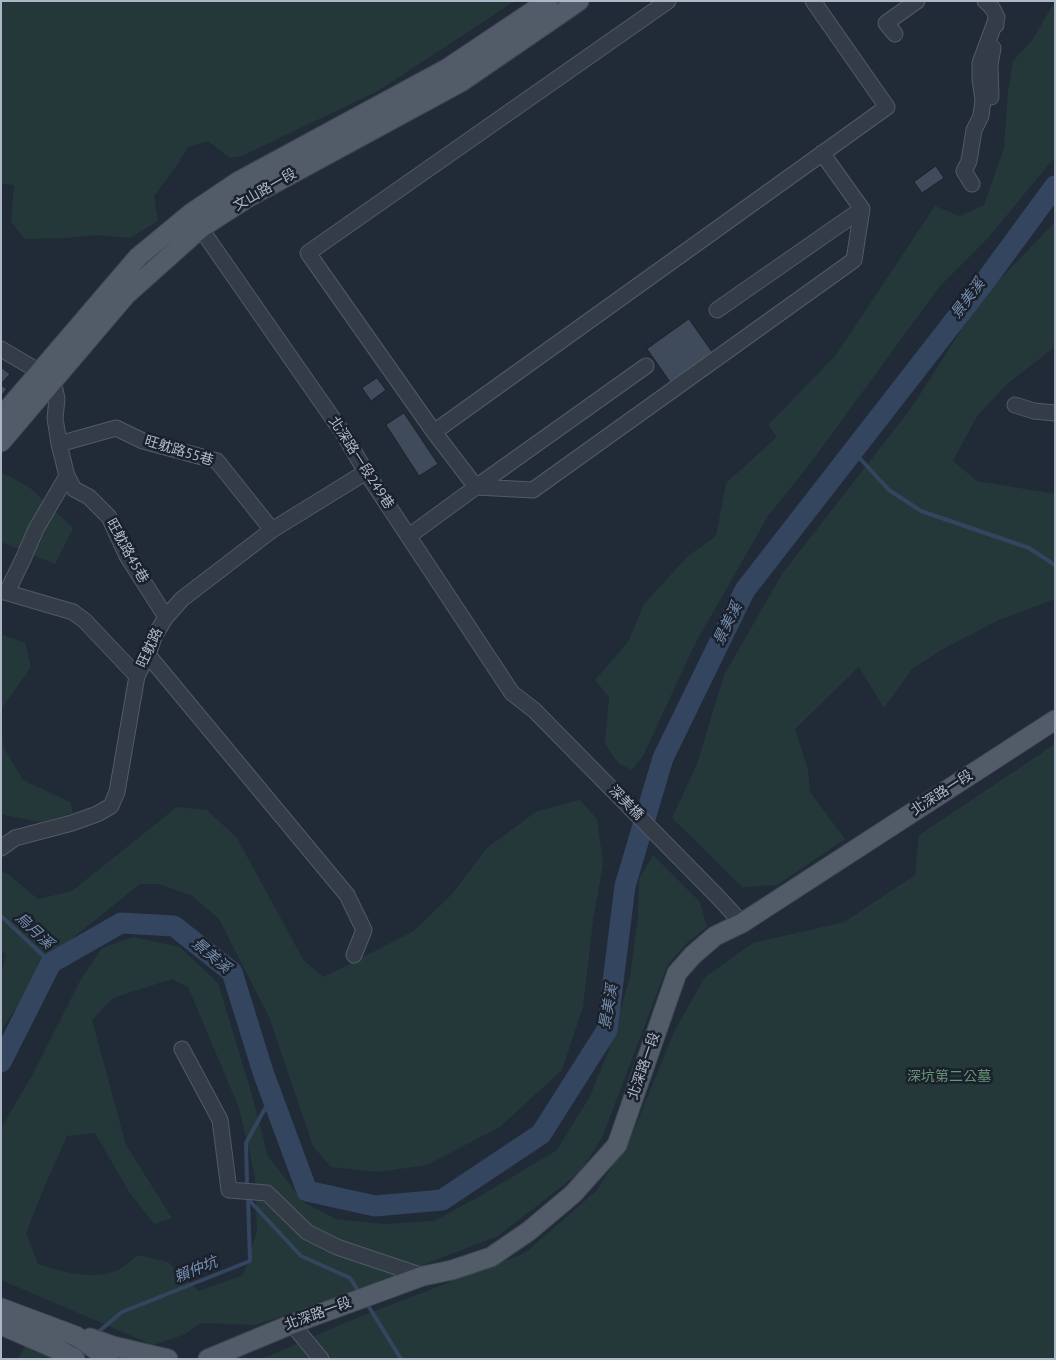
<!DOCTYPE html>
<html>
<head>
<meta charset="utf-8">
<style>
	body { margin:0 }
	#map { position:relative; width:1056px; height:1360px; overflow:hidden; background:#212a37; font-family:"PT Sans",sans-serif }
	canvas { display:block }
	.frame { position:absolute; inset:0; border:2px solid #aeb7c5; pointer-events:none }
</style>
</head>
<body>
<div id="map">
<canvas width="1056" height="1360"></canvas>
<div class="frame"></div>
</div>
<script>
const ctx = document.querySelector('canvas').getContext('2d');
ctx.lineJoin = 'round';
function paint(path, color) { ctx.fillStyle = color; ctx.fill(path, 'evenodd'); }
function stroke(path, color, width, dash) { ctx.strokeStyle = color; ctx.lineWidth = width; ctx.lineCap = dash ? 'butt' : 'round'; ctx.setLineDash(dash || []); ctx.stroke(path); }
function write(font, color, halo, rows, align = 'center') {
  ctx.font = font + ' "PT Sans","Noto Sans TC",sans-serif'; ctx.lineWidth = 5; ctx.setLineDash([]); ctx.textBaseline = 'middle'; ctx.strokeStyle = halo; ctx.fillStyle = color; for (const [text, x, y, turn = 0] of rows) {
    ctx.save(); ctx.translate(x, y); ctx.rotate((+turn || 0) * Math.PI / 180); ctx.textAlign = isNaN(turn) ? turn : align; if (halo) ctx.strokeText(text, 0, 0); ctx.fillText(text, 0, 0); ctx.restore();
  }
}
paint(new Path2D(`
	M 1,1 L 515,1 L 378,91 L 242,156 L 230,158 L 208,141 L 188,147 L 177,165 L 154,196 L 158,221 L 130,238 L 99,235 L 66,238 L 25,239 L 11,222 L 14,185 L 1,184 Z
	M 1055,1 L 1055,157 L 988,238 L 940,286 L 809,465 L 768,516 L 695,644 L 643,756 L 632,770 L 619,764 L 605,744 L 609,697 L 595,680 L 628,642 L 644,604 L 688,556 L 716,536 L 726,483 L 777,437 L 768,425 L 836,355 L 935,206 L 960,216 L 984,205 L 1004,148 L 1008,91 L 1013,61 L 1033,39 Z
	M 1055,222 L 1055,347 L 1007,384 L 977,416 L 953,461 L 977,481 L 1055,494 L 1055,599 L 999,620 L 943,649 L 912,669 L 884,708 L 859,667 L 795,729 L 808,770 L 810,792 L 845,839 L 777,885 L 742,887 L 672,818 L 697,764 L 724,675 L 782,574 L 912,407 L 981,299 Z
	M 1,472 L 29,487 L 73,528 L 55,564 L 1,542 Z
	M 1,634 L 25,643 L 31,667 L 1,709 Z
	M 1,724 L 4,748 L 23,780 L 70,802 L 73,813 L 41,822 L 3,815 L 1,813 Z
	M 1055,744 L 1055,1359 L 262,1359 L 349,1321 L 525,1253 L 596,1191 L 631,1137 L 674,1032 L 705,977 L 753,943 L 844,922 L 915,875 L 919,835 Z
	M 580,800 L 597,819 L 603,864 L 593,921 L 583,1007 L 562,1070 L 500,1127 L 427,1165 L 378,1172 L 331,1167 L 313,1146 L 269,1017 L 219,919 L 192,896 L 159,884 L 140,884 L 74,937 L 14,1011 L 1,1031 L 1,974 L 6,955 L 1,949 L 1,871 L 8,874 L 38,899 L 72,891 L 177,807 L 207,810 L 237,838 L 304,961 L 324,977 L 414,931 L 452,894 L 487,848 L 537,811 Z
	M 653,855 L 700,902 L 707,927 L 688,942 L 668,964 L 602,1138 L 579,1173 L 498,1236 L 337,1298 L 255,1325 L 201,1323 L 183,1335 L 153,1345 L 1,1280 L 1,1128 L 33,1074 L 80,981 L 102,948 L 133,937 L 180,947 L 218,983 L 252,1095 L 268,1156 L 303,1202 L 336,1219 L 383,1224 L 434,1221 L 480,1196 L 557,1150 L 590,1096 L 608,1052 L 630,977 L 638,917 L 639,879 ZM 172,979 L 188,987 L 239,1108 L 255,1176 L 257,1231 L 243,1275 L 199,1291 L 168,1262 L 138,1255 C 131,1260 123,1268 116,1271 C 90,1280 63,1272 38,1264 L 26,1233 L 43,1190 L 67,1136 L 95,1133 L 129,1192 L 154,1224 L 172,1218 L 126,1145 L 92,1020 L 113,998 Z
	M 27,1343 L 57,1359 L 18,1359 Z`), '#24383a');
stroke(new Path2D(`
	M 853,451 L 889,490 L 921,511 L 1029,548 L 1055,565
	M 1,916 L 51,963
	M 247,1182 L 246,1143 L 272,1096
	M 248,1199 L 301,1256 L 350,1278 L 357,1289
	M 369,1307 L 401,1359
	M 97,1333 L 122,1312 L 250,1261 L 248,1198`), '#34455f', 4);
stroke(new Path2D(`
	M 1,1062 L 51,963 L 121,923 L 174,926 L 232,972 L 263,1072 L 307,1191 L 375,1206 L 442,1200 L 541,1134 L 607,1030 L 625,886 L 663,758 L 745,590 L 986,280 L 1055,186`), '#34455f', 21);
const building = new Path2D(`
	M 936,166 L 944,178 L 922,193 L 914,182 Z
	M 689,319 L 713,353 L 670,382 L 647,349 Z
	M 1,367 L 10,374 L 1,384 Z
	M 377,378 L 386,390 L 371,401 L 362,388 Z
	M 1,385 L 7,389 L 1,396 Z
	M 404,413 L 438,464 L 419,476 L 386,425 Z`);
paint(building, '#3f4a5a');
stroke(building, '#1c232e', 1);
const minor = new Path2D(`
	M 985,1 C 994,9 997,13 996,25
	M 895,34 L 886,23 L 917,1
	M 991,97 L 990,65 L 993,48
	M 972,184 L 964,171 L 969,161 L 974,130 L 981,116 L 983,100 L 980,79 L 980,63 L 997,17
	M 194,219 L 343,433 L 366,472 L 512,693 L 534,710 L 717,896 L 742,923
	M 717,310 L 862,209
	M 1,349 L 40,372
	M 53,380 L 57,399 L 55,418 L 59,444 L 67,476 L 74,489 L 89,497 L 109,517 L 127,556 L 166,617
	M 1015,405 L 1034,411 L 1055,413
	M 434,432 L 887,107 L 813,1
	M 59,444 L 116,428 L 143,441 L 217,461 L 272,530
	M 476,487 L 533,490 L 854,260 L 862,209 L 822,153
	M 476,487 L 646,366
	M 409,536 L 476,487 L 434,432 L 308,253 L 668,1
	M 1,591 L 73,612 L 85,621 L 137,676
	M 7,592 L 24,557 L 36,529 L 67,476
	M 148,655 L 347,895 L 364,930 L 354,955
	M 1,848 L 15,838 L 72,823 L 97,814 L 111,806 L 117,792 L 137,676 L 148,655 L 154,637 L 166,617 L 182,599 L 272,530 L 366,472
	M 182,1049 L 220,1120 L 229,1190 L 267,1193 L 307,1232 L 337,1247 L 423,1276
	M 292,1324 L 321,1359`);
const major = new Path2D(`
	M 1,417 L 138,257 L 190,214 L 239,181 L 448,68 L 548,1
	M 1,442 L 126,295 L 201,228 L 249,197 L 461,82 L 579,1
	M 1,1308 L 76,1336 L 109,1359
	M 1,1325 L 63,1352 L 75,1359
	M 90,1338 L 113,1346 L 168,1359
	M 208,1359 L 292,1324 L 423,1276 L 452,1270 L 491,1257 L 529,1231 L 573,1194 L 617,1145 L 677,973 L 693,955 L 715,936 L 742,923 L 1055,720`);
stroke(minor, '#515a66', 17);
stroke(major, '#3d4552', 21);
stroke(minor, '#343c48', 15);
stroke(major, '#525b68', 19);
write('14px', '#aeb7c5', '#1a212c', [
	["文山路一段",265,190,-30],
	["旺躭路55巷",179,451,17],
	["北深路一段249巷",361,463,57],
	["旺躭路45巷",127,551,61],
	["旺躭路",150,648,-65],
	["北深路一段",942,793,-33],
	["深美橋",626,803,45],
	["北深路一段",644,1066,-71],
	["北深路一段",318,1314,-20]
]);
write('14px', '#669571', '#1a212c', [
	["深坑第二公墓",949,1077]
]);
write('italic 15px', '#768ead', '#1a212c', [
	["景美溪",968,299,-53],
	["景美溪",728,624,-64],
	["烏月溪",34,931,43],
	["景美溪",211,956,40],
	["景美溪",609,1007,-80],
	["賴仲坑",196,1270,-22]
]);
</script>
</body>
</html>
